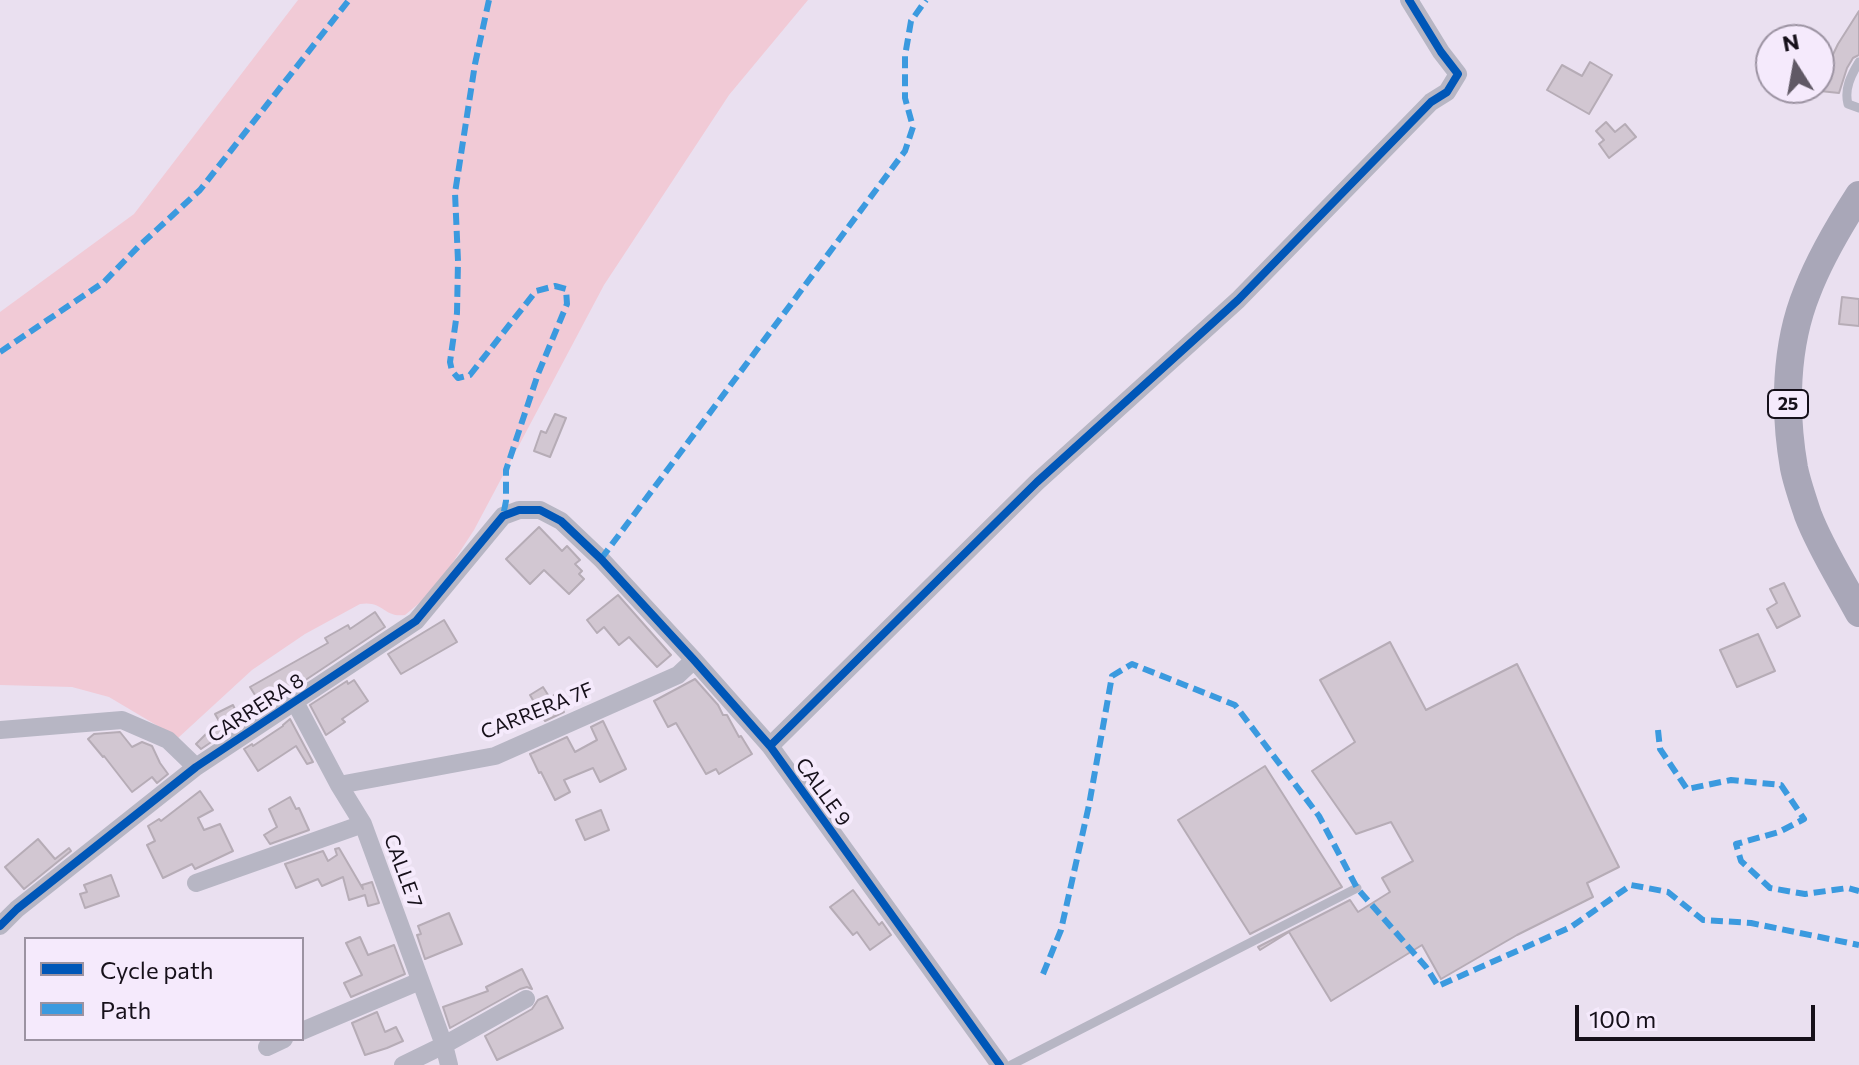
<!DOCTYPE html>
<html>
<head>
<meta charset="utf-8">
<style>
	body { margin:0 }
	#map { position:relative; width:1859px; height:1065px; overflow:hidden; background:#eae0f0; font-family:Commissioner,sans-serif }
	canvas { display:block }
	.legend { position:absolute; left:24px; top:937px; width:280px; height:104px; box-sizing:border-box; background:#f5eafc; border:2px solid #9c93a2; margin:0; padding:10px 14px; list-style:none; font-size:24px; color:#16101a }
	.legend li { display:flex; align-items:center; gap:16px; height:40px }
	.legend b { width:40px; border:2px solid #9c93a2 }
	.north { position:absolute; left:1755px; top:24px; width:80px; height:80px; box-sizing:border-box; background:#f5eafc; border:2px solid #9c93a2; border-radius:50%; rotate:349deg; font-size:22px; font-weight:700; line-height:32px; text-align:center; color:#16101a }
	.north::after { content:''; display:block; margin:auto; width:28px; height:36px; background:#605965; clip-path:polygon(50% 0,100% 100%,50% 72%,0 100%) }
	.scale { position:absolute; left:1575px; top:1005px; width:240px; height:36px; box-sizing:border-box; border:4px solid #16101a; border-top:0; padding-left:10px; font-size:24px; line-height:28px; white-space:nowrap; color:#16101a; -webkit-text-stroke:6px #f5eafc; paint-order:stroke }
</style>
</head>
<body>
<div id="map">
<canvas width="1859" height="1065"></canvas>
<ul class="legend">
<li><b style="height:10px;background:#0057b8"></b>Cycle path</li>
<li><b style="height:10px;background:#3b9adf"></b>Path</li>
</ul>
<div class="north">N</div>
<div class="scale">100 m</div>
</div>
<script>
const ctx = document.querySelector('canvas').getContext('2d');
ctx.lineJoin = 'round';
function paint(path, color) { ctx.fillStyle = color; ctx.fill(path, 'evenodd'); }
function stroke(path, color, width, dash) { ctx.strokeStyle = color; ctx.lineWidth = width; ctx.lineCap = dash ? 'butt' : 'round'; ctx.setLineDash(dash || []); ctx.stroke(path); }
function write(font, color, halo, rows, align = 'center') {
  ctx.font = font + ' Commissioner,sans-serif'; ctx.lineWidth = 8; ctx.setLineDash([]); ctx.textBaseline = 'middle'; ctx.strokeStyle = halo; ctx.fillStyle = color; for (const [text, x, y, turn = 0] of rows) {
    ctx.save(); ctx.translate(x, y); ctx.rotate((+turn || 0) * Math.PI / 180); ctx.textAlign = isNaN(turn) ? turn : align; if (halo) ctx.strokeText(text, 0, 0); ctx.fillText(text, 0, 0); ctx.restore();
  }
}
paint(new Path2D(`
	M 298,0 L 808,0 L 729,95 L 604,285 L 474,530 L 435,590 L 405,615 C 384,618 383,600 360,604 L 305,634 L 252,670 L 178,738 L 109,697 L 72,687 L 0,685 L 0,312 L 134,214 Z`), '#f1cad6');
const building = new Path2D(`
	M 1859,11 L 1859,55 L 1853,58 L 1847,68 L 1839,93 L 1820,91 L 1826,69 L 1838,44 Z
	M 1590,62 L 1612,75 L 1589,114 L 1547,90 L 1562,65 L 1582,76 Z
	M 1606,122 L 1615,132 L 1625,124 L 1636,137 L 1609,158 L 1599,144 L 1604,140 L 1596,131 Z
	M 1842,297 L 1859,299 L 1859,326 L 1839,324 Z
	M 555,414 L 566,418 L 550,457 L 534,451 L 541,431 L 546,433 Z
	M 539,527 L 562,551 L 567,546 L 580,560 L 575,564 L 582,571 L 579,574 L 584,579 L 569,594 L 544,570 L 530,584 L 506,559 Z
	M 1784,583 L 1800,616 L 1777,628 L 1767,609 L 1777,603 L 1770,589 Z
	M 618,595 L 671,655 L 657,667 L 629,637 L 619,645 L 604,627 L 597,633 L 587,620 Z
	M 375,612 L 385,627 L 277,699 L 274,695 L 260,703 L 250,687 L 328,643 L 325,638 L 348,625 L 350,629 Z
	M 444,620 L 457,642 L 401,674 L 388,654 Z
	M 1758,634 L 1775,671 L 1737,687 L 1720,650 Z
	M 1390,642 L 1426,710 L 1517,664 L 1619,867 L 1587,883 L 1593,897 L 1517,935 L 1441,979 L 1422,945 L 1331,1001 L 1289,932 L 1260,950 L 1258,947 L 1350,900 L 1358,912 L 1390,892 L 1382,878 L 1413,861 L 1391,822 L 1356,834 L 1312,771 L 1355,742 L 1320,680 Z
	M 695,679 L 718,705 L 723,715 L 727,715 L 739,737 L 741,736 L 752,754 L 719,774 L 716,769 L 706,774 L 676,723 L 668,727 L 654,701 Z
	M 354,680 L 368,701 L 342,719 L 345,722 L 326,735 L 310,705 L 347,681 L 348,684 Z
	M 543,687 L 550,698 L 557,693 L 564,704 L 560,706 L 564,712 L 545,721 L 530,695 Z
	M 233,705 L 241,722 L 201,749 L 196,744 L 219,721 L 215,714 Z
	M 290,719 L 313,762 L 307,764 L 296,746 L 258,771 L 244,749 L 252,744 L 253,746 L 283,726 L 283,725 Z
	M 603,721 L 626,769 L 600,782 L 593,768 L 564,780 L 570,792 L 555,800 L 541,772 L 539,773 L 530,754 L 567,737 L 575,752 L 597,740 L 591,727 Z
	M 120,732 L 132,747 L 142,742 L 152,746 L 160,763 L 168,774 L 157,783 L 152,777 L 132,792 L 104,756 L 103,757 L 88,739 L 94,734 Z
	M 1265,766 L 1342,887 L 1250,934 L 1178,820 Z
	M 200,791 L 213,810 L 198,818 L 204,830 L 220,824 L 233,851 L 195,869 L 192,864 L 163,878 L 147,845 L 155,841 L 148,826 L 159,819 L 161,821 Z
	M 290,797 L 296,809 L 299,808 L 309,830 L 270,844 L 264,835 L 277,827 L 269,809 Z
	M 601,810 L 609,830 L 585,840 L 576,820 Z
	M 38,839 L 55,859 L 69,848 L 71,851 L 24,889 L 5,867 Z
	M 339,848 L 363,889 L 362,885 L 372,882 L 379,903 L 368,906 L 365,895 L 349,900 L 343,877 L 322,886 L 318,879 L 296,888 L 285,864 L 323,851 L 328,861 L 337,855 L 335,849 Z
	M 111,875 L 119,896 L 85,908 L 80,894 L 87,892 L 84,885 Z
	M 853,890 L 879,925 L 882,922 L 891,935 L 870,950 L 857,932 L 853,935 L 830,907 Z
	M 449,913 L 462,944 L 425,959 L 417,935 L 421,934 L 418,926 Z
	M 360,937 L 368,955 L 394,945 L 405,974 L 351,997 L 344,983 L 362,975 L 346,943 Z
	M 522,969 L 532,989 L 527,987 L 520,989 L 450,1028 L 443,1007 L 488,991 L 486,987 Z
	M 547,996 L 563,1028 L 497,1060 L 485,1036 L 532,1009 L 538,1000 Z
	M 377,1012 L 385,1032 L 396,1027 L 403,1041 L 387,1048 L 365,1055 L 352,1023 Z`);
paint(building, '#d2c7d2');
stroke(building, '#b6acb6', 2);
stroke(new Path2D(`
	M 1859,62 C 1851,75 1844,89 1848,104 L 1859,108
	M 1011,1065 L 1357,888`), '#b7b6c4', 9);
stroke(new Path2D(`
	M 295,702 L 339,785 L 363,824 L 444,1045 L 449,1065
	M 0,730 L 122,720 L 168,740 L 196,767
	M 770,746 L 1037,482 L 1238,300 L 1431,102 L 1447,92 L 1458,74 L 1441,52 L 1409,0
	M 339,785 L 495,756 L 678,675 L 694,660
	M 196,883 L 363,824
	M 0,926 L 17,909 L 196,767 L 416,621 L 503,516 L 519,510 L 540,510 L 561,521 L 601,559 L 694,660 L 770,746 L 1000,1065
	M 302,1031 L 420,981
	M 267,1047 L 284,1039
	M 403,1065 L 444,1045 L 526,999`), '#b7b6c4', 18);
stroke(new Path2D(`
	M 1859,195 C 1839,226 1820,258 1807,292 C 1785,346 1784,411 1794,468 C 1797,483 1803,500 1808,515 C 1821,549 1842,581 1859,613`), '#a9a7b8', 28);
stroke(new Path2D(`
	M 489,0 L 475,64 L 455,193 L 458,261 L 457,313 L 450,362 L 452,371 L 458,378 L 470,375 L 536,291 L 555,286 L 566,289 L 567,304 L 538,374 L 506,470 L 506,501 L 503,516
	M 0,352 L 104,282 L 138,247 L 200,190 L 349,0
	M 601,559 L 905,151 L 913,127 L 905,98 L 905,56 L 911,21 L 926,0
	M 1658,730 L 1660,749 L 1687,789 L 1731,780 L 1781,785 L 1804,819 L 1779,832 L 1736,844 L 1741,861 L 1770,888 L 1805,894 L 1848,888 L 1859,891
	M 1043,974 L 1061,930 L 1089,805 L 1112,676 L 1132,664 L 1235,705 L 1319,816 L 1357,888 L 1426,967 L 1438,986 L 1571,927 L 1631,885 L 1668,892 L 1703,920 L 1751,923 L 1859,945`), '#3b9adf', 6, [12, 6]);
stroke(new Path2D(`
	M 770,746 L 1037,482 L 1238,300 L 1431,102 L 1447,92 L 1458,74 L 1441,52 L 1409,0
	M 0,926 L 17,909 L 196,767 L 416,621 L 503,516 L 519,510 L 540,510 L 561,521 L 601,559 L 694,660 L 770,746 L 1000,1065`), '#0057b8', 8);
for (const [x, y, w] of [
	[1788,404,40]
]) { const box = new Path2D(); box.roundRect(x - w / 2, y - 14, w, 28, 6); ctx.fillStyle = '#f5eafc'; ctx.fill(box); stroke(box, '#16101a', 2); }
write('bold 18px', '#16101a', null, [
	["25",1788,404]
]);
write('20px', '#16101a', '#f5eafc', [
	["CARRERA 8",256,708,-33],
	["CARRERA 7F",537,711,-22],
	["CALLE 9",823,792,54],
	["CALLE 7",403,871,70]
]);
</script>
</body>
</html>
